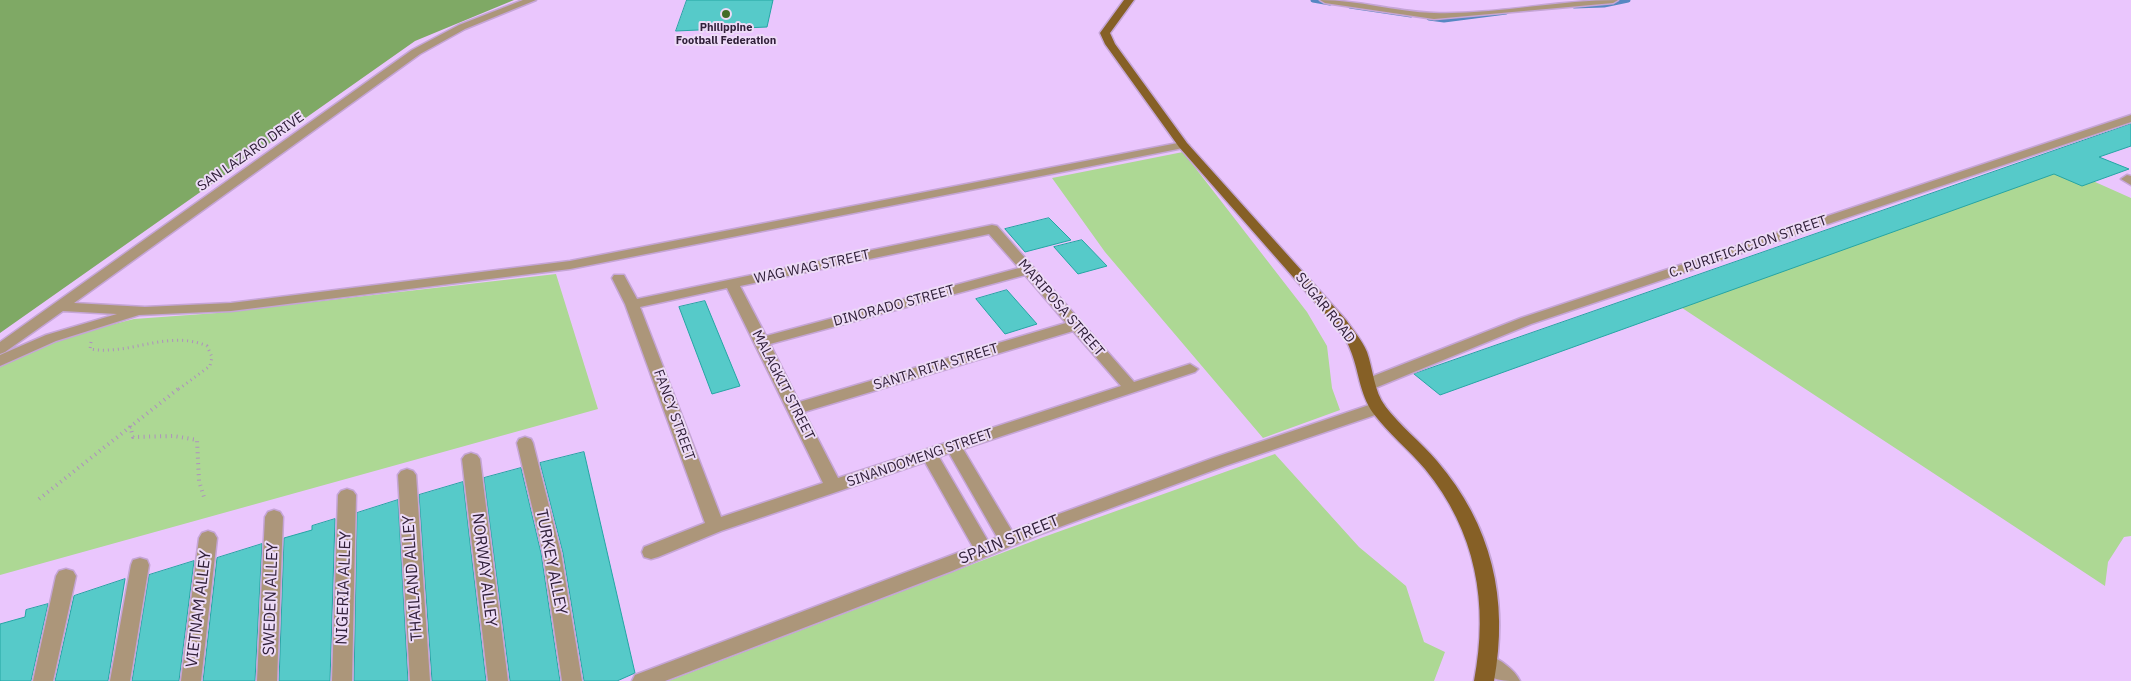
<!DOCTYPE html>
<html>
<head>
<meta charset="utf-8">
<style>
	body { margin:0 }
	canvas { display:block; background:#eac6fd }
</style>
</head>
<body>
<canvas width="2131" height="681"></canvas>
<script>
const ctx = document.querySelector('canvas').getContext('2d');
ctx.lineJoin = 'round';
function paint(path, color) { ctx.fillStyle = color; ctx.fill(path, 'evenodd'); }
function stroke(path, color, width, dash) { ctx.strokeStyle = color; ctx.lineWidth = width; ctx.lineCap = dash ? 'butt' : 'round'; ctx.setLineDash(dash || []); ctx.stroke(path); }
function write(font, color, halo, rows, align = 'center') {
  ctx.font = font + ' "IBM Plex Sans",sans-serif'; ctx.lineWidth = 4; ctx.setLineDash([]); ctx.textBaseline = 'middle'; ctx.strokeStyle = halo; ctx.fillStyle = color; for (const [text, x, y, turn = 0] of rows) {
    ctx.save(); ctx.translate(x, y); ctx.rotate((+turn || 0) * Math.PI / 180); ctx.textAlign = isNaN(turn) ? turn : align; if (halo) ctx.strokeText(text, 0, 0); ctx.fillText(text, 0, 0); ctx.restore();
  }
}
paint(new Path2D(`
	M 1183,152 L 1307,312 L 1327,346 L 1332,388 L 1340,410 L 1263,438 L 1105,252 L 1052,178 Z
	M 2066,169 L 2131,198 L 2131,536 L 2124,537 L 2108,562 L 2105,586 L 1673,302 Z
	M 556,274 L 598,409 L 0,575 L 0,365 L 58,338 L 134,319 L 217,313 Z
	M 1275,454 L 1359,547 L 1406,586 L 1424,642 L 1445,652 L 1434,681 L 668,681 L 1041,538 Z`), '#add894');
paint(new Path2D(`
	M 0,0 L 514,0 L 415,41 L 0,333 Z`), '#7fa965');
stroke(new Path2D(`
	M 1313,0 L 1330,3
	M 1350,6 L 1411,15
	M 1574,6 L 1604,5 L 1628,0
	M 1429,18 L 1444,20 L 1506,12`), '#5787c2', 5);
const building = new Path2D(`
	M 687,0 L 773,0 L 767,27 L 676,31 Z
	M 2131,124 L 2131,146 L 2099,157 L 2129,169 L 2082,186 L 2054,174 L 1440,395 L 1414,374 Z
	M 1049,218 L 1071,240 L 1025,252 L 1005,229 Z
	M 1082,240 L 1107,266 L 1078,274 L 1054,247 Z
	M 1007,290 L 1037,324 L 1005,334 L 976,299 Z
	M 705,301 L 740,386 L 712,394 L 679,307 Z
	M 584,452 L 635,673 L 617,681 L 584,681 L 563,553 L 540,463 Z
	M 521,468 L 541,553 L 560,681 L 510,681 L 484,478 Z
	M 463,482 L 486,681 L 432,681 L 419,495 Z
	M 398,500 L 408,681 L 354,681 L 357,513 Z
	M 335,519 L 330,681 L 279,681 L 284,538 L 312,530 L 312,526 Z
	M 262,544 L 255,681 L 203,681 L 217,558 Z
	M 194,561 L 179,681 L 132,681 L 149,575 Z
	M 125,579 L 108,681 L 55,681 L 74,596 Z
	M 48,604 L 31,681 L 0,681 L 0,624 L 25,617 L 26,610 Z`);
paint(building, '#56cac9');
stroke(building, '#25a5a4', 1);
const minor = new Path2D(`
	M 523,0 L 536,0 L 465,29 L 420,54 L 74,303 L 145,307 L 231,303 L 570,261 L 1183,142 L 1189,145 L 1183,148 L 570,269 L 231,311 L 139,315 L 56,341 L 0,366 L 0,355 L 46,335 L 117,314 L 63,311 L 5,352 L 0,354 L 0,342 L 412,50 L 459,25 Z
	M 1320,0 C 1359,0 1396,12 1434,13 C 1495,15 1556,0 1618,0 L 1613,3 L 1434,19 L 1325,3 Z
	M 2131,115 L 2131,122 L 1531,324 L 1375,388 L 1363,388 L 1361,384 L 1363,380 L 1521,318 Z
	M 2127,175 L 2131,176 L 2131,185 L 2121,179 Z
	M 992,225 L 997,226 L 1134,382 L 1190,364 L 1198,369 L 1195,372 L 963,449 L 1012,531 L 1213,458 L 1372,404 L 1384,404 L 1386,408 L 1384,412 L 1225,466 L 1038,535 L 952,571 L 665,681 L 632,681 L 635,675 L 973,547 L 925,462 L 721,531 L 658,557 L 651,559 L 644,557 L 642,552 L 644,547 L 705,523 L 625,304 L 612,278 L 614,275 L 624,275 L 637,299 ZM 989,234 L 1019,268 L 766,336 L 740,286 ZM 1025,275 L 1066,323 L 799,402 L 770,344 ZM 727,288 L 823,483 L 721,517 L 640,307 ZM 1073,331 L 1121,386 L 838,478 L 804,412 ZM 949,453 L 997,537 L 988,541 L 939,457 Z
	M 525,437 L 531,439 L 533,443 L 561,553 L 582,681 L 562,681 L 543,553 L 517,443 L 519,439 Z
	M 471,453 L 477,455 L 480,459 L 508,681 L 488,681 L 462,459 L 465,455 Z
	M 407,469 L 413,471 L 416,475 L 430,681 L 410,681 L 398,475 L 401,471 Z
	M 347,489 L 353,491 L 356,495 L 352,681 L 332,681 L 338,495 L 341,491 Z
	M 274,510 L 280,512 L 283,517 L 277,681 L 257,681 L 265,517 L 268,512 Z
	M 208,531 L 214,533 L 217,538 L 201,681 L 181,681 L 199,538 L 202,533 Z
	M 140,558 L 147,560 L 149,565 L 130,681 L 110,681 L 131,565 L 133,560 Z
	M 66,569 L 73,571 L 76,576 L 53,681 L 33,681 L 56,576 L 59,571 Z
	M 1488,655 C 1500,659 1515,670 1520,681 C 1501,681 1488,681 1478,663 L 1481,657 Z`);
const major = new Path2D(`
	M 1124,0 L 1134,0 L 1110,33 L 1115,44 L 1187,143 L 1346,320 C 1353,330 1362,340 1367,352 C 1373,369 1374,391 1385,406 C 1400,426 1421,442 1437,461 C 1492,525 1509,600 1494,681 L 1474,681 C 1489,604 1476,531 1425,469 C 1409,450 1388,433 1373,413 C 1359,393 1359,370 1350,349 C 1347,340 1341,333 1336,326 L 1179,147 L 1105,44 L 1100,33 Z`);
stroke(minor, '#c5a5d6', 3);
stroke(major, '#c5a5d6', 3);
stroke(new Path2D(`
	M 91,342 L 90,349 C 130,356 168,329 207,346 L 212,357 L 210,366 L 176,391`), '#ae90be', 3, [1, 4]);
stroke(new Path2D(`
	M 130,426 L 133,437 L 174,436 L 197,440 L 199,481 L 204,497
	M 39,499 L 178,389`), '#ae90be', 4, [1, 4.5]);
paint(minor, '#ac967a');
paint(major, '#866026');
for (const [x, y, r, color] of [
	[726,14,5,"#446c27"]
]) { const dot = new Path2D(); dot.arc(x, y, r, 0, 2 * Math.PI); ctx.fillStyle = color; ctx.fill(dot); stroke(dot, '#eddbf7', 2); }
write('bold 11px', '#31203a', '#eddbf7', [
	["Philippine",726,28],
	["Football Federation",726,41]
]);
write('14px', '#31203a', '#eddbf7', [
	["SAN LAZARO DRIVE",251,152,-35],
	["C. PURIFICACION STREET",1748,247,-19],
	["WAG WAG STREET",812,267,-12],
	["DINORADO STREET",894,306,-15],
	["MARIPOSA STREET",1061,308,49],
	["SUGAR ROAD",1325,308,51],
	["SANTA RITA STREET",936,367,-17],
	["MALAGKIT STREET",783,385,63],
	["FANCY STREET",674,415,70],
	["SINANDOMENG STREET",920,458,-19]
]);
write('16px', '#31203a', '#eddbf7', [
	["SPAIN STREET",1009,540,-22],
	["TURKEY ALLEY",551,562,79],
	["NORWAY ALLEY",484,570,83],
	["THAILAND ALLEY",413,578,-94],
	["NIGERIA ALLEY",344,588,-88],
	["SWEDEN ALLEY",271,599,-88],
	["VIETNAM ALLEY",199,609,-83]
]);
</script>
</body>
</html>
